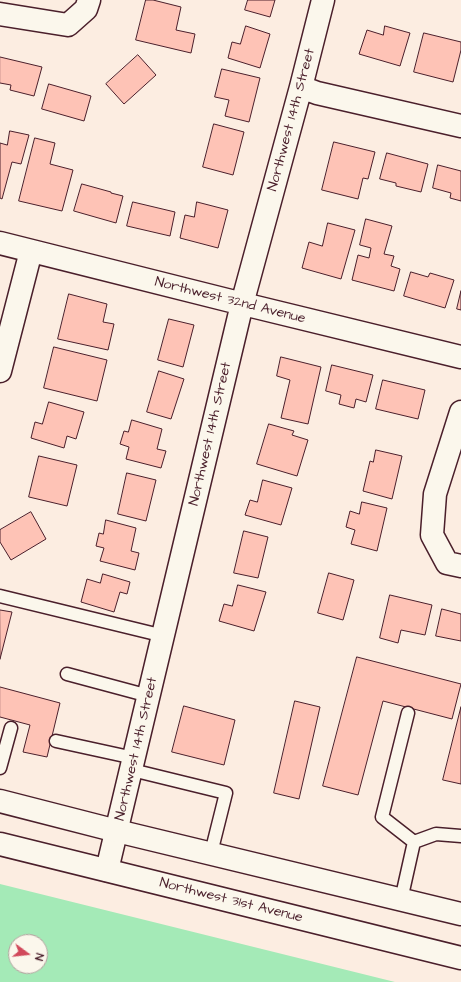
<!DOCTYPE html>
<html>
<head>
<meta charset="utf-8">
<style>
	body { margin:0 }
	#map { position:relative; width:461px; height:982px; overflow:hidden; background:#fcede1; font-family:"Architects Daughter",sans-serif }
	canvas { display:block }
	.north { position:absolute; left:8px; top:934px; width:40px; height:40px; box-sizing:border-box; background:#fbf7ec; border:1px solid #b4a19f; border-radius:50%; rotate:105deg; font-size:11px; font-weight:700; line-height:16px; text-align:center; color:#4a1f2b }
	.north::after { content:''; display:block; margin:auto; width:14px; height:18px; background:#d1495b; clip-path:polygon(50% 0,100% 100%,50% 72%,0 100%) }
</style>
</head>
<body>
<div id="map">
<canvas width="461" height="982"></canvas>
<div class="north">N</div>
</div>
<script>
const ctx = document.querySelector('canvas').getContext('2d');
ctx.lineJoin = 'round';
function paint(path, color) { ctx.fillStyle = color; ctx.fill(path, 'evenodd'); }
function stroke(path, color, width, dash) { ctx.strokeStyle = color; ctx.lineWidth = width; ctx.lineCap = dash ? 'butt' : 'round'; ctx.setLineDash(dash || []); ctx.stroke(path); }
function write(font, color, halo, rows, align = 'center') {
  ctx.font = font + ' "Architects Daughter",sans-serif'; ctx.lineWidth = 3; ctx.setLineDash([]); ctx.textBaseline = 'middle'; ctx.strokeStyle = halo; ctx.fillStyle = color; for (const [text, x, y, turn = 0] of rows) {
    ctx.save(); ctx.translate(x, y); ctx.rotate((+turn || 0) * Math.PI / 180); ctx.textAlign = isNaN(turn) ? turn : align; if (halo) ctx.strokeText(text, 0, 0); ctx.fillText(text, 0, 0); ctx.restore();
  }
}
paint(new Path2D(`
	M 0,884 L 395,982 L 0,982 ZM 16,942 L 40,942 L 40,966 L 16,966 Z`), '#a4eab7');
const building = new Path2D(`
	M 146,0 L 153,0 L 181,7 L 176,30 L 195,34 L 191,53 L 136,40 Z
	M 248,0 L 275,0 L 270,17 L 245,10 Z
	M 246,26 L 270,34 L 260,68 L 228,58 L 232,42 L 240,44 Z
	M 385,26 L 410,33 L 400,66 L 359,54 L 367,30 L 383,35 Z
	M 424,33 L 461,42 L 461,50 L 453,82 L 414,72 Z
	M 138,55 L 156,75 L 124,104 L 106,84 Z
	M 0,57 L 42,67 L 34,96 L 10,90 L 11,85 L 0,83 Z
	M 222,69 L 260,78 L 249,122 L 225,116 L 229,100 L 215,97 Z
	M 49,84 L 91,96 L 84,121 L 42,109 Z
	M 214,124 L 244,132 L 233,175 L 203,167 Z
	M 10,131 L 29,135 L 21,164 L 12,162 L 2,199 L 0,198 L 0,143 L 7,145 Z
	M 35,138 L 55,143 L 50,164 L 73,170 L 62,211 L 19,201 Z
	M 334,142 L 375,152 L 368,179 L 363,178 L 358,199 L 322,190 Z
	M 387,153 L 428,164 L 421,192 L 396,186 L 396,183 L 380,179 Z
	M 438,165 L 461,171 L 461,201 L 450,198 L 451,193 L 433,188 Z
	M 82,184 L 111,192 L 111,193 L 123,196 L 116,223 L 74,211 Z
	M 133,202 L 175,212 L 170,236 L 127,226 Z
	M 197,202 L 228,210 L 218,248 L 180,238 L 185,215 L 194,217 Z
	M 366,219 L 392,226 L 384,254 L 394,256 L 391,266 L 400,269 L 394,291 L 352,280 L 358,255 L 369,258 L 371,248 L 360,245 Z
	M 328,223 L 355,230 L 341,279 L 302,268 L 309,242 L 322,246 Z
	M 411,272 L 428,277 L 430,273 L 454,280 L 445,308 L 404,296 Z
	M 461,291 L 461,310 L 457,309 Z
	M 69,294 L 107,304 L 103,322 L 114,324 L 108,350 L 58,339 Z
	M 169,319 L 194,325 L 183,367 L 158,360 Z
	M 54,347 L 107,360 L 97,401 L 44,388 Z
	M 281,357 L 321,367 L 308,424 L 281,418 L 290,380 L 277,376 Z
	M 332,365 L 373,375 L 366,402 L 356,399 L 354,408 L 339,404 L 341,395 L 326,391 Z
	M 159,371 L 184,379 L 171,419 L 147,412 Z
	M 383,380 L 425,390 L 418,419 L 376,409 Z
	M 49,402 L 84,412 L 76,439 L 67,436 L 64,448 L 31,438 L 35,422 L 42,424 Z
	M 132,420 L 162,429 L 157,449 L 166,451 L 161,468 L 126,459 L 129,447 L 120,444 L 124,431 L 128,432 Z
	M 269,424 L 294,431 L 292,435 L 308,440 L 297,476 L 257,464 Z
	M 376,450 L 402,456 L 392,499 L 363,491 L 370,461 L 373,462 Z
	M 39,456 L 77,465 L 67,506 L 29,497 Z
	M 127,473 L 156,480 L 146,521 L 118,514 Z
	M 263,480 L 292,488 L 281,525 L 245,515 L 250,500 L 257,502 Z
	M 362,502 L 387,508 L 377,551 L 351,544 L 355,530 L 346,527 L 350,511 L 359,514 Z
	M 31,512 L 46,539 L 11,560 L 0,542 L 0,530 Z
	M 106,520 L 136,528 L 131,551 L 139,553 L 135,570 L 100,561 L 104,548 L 96,546 L 99,533 L 103,534 Z
	M 244,531 L 268,537 L 258,578 L 234,573 Z
	M 329,573 L 354,580 L 343,620 L 318,613 Z
	M 103,574 L 130,582 L 127,594 L 120,592 L 114,612 L 81,602 L 87,579 L 100,583 Z
	M 238,585 L 266,592 L 254,631 L 219,621 L 224,604 L 232,606 Z
	M 390,595 L 432,605 L 425,635 L 401,630 L 398,643 L 380,638 Z
	M 442,609 L 461,614 L 461,641 L 436,636 Z
	M 0,610 L 12,612 L 0,659 Z
	M 357,657 L 461,684 L 452,719 L 383,701 L 358,795 L 323,786 Z
	M 0,687 L 60,703 L 47,757 L 23,752 L 30,725 L 0,717 Z
	M 295,701 L 320,707 L 299,799 L 274,793 Z
	M 184,706 L 235,720 L 224,765 L 172,752 Z
	M 461,707 L 461,784 L 443,780 Z`);
paint(building, '#fec3b6');
stroke(building, '#4a1f2b', 1);
const service = new Path2D(`
	M 0,596 L 164,636
	M 67,674 L 149,696
	M 408,713 L 382,817 L 414,842
	M 56,741 L 134,758
	M 0,768 L 11,728
	M 132,770 L 226,793 L 211,853
	M 401,900 L 414,842 L 436,834 L 461,836`);
const minor = new Path2D(`
	M 0,14 L 68,25 L 86,9 L 89,0
	M 301,87 L 317,93 L 461,126
	M 0,243 L 231,301 L 461,357
	M 0,371 L 31,251
	M 461,412 L 435,494 L 432,535 L 447,563 L 461,566
	M 107,870 L 242,304 L 301,87 L 323,0`);
const primary = new Path2D(`
	M 0,801 L 117,831 L 461,914
	M 0,844 L 461,958`);
stroke(service, '#4a1f2b', 15);
stroke(minor, '#4a1f2b', 25);
stroke(primary, '#4a1f2b', 25);
stroke(service, '#fbf7ec', 12);
stroke(minor, '#fbf7ec', 22);
stroke(primary, '#fbf7ec', 22);
write('14px', '#4a1f2b', '#fbf7ec', [
	["Northwest 14th Street",292,120,-75],
	["Northwest 32nd Avenue",230,301,14],
	["Northwest 14th Street",211,434,-77],
	["Northwest 14th Street",137,749,-77],
	["Northwest 31st Avenue",231,901,14]
]);
</script>
</body>
</html>
